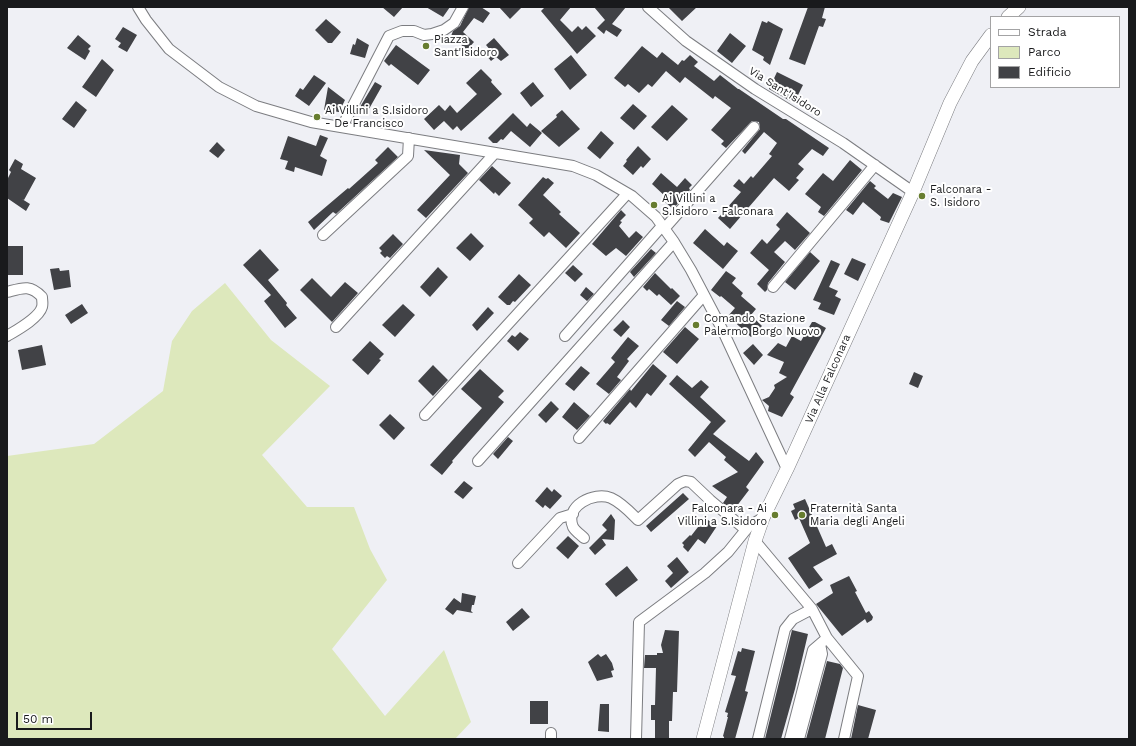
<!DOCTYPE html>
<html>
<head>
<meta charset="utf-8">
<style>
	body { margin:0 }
	#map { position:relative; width:1136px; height:746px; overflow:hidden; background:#eff0f5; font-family:"Work Sans",sans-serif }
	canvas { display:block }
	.frame { position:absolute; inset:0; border:8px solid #191a1c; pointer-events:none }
	.legend { position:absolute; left:990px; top:16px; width:130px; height:72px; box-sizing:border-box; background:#fff; border:1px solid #a3a3a4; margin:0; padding:5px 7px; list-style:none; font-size:12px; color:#191a1c }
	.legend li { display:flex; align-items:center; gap:8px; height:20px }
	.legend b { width:20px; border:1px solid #a3a3a4 }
	.scale { position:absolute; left:16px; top:712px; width:76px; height:18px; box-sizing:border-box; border:2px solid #191a1c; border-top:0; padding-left:5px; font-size:12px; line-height:14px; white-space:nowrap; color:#191a1c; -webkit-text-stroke:3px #fff; paint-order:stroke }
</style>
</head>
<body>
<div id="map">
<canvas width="1136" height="746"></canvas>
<div class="frame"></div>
<ul class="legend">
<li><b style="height:5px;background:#fff"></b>Strada</li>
<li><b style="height:11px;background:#dde8bc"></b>Parco</li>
<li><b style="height:11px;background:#414246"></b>Edificio</li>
</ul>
<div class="scale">50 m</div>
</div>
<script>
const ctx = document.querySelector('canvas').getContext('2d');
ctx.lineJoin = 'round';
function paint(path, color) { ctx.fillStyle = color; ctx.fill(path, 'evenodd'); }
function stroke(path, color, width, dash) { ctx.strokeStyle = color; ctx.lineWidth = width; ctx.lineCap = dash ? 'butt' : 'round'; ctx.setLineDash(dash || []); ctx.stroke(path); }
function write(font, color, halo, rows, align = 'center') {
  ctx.font = font + ' "Work Sans",sans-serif'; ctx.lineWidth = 4; ctx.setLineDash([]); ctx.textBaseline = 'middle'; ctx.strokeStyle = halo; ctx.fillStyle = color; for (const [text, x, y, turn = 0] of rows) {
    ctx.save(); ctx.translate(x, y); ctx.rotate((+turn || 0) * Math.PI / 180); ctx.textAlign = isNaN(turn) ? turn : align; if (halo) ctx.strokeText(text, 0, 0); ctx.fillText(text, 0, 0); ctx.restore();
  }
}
paint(new Path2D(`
	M 225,283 L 271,340 L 330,386 L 262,455 L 307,507 L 354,507 L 370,549 L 387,580 L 332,649 L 385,716 L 444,650 L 471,722 L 455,739 L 7,739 L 7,456 L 94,444 L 163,391 L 172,341 L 192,311 Z`), '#dde8bc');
paint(new Path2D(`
	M 382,7 L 403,7 L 394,17 Z
	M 426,7 L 450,7 L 443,17 Z
	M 469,7 L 481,7 L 490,13 L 483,23 L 474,18 L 463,32 L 474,42 L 467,50 L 451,36 L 453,31 L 460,26 Z
	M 499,7 L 522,7 L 510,19 Z
	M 545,7 L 571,7 L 560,20 L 572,32 L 578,26 L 582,30 L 586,26 L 596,36 L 577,54 L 541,11 Z
	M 594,7 L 626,7 L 612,24 L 622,30 L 617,37 L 606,30 L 604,34 L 597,28 L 605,20 Z
	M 668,7 L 697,7 L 682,21 Z
	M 808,7 L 825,7 L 822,18 L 826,19 L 823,27 L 819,26 L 805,65 L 789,59 Z
	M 326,19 L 341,32 L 332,43 L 328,43 L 315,30 Z
	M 762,21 L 767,23 L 768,21 L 783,29 L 770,65 L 763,60 L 764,57 L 752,50 Z
	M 123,27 L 137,35 L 127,52 L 118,47 L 121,43 L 115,39 Z
	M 730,33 L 746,46 L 732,63 L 717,51 Z
	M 78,35 L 91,46 L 88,49 L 90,51 L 85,60 L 67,48 Z
	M 357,38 L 369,45 L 365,58 L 350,54 L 353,44 L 355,45 Z
	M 494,38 L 509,55 L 501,61 L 496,57 L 491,61 L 486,55 L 491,51 L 486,45 Z
	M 396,45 L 430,70 L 418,85 L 391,64 L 389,66 L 384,61 Z
	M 642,46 L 657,58 L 662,52 L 678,65 L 682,60 L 684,61 L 690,55 L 698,62 L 694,66 L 714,81 L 720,75 L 738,89 L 739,89 L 783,119 L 786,119 L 829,148 L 823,156 L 812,149 L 798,164 L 804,169 L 796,178 L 799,180 L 789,191 L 774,178 L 730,229 L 718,218 L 741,192 L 733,186 L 739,179 L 744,184 L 751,176 L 753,178 L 772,156 L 769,154 L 777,143 L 764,132 L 745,154 L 742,151 L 760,129 L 759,122 L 752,121 L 726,148 L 721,144 L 724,141 L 711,130 L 731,108 L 715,96 L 713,99 L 685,77 L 680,83 L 666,71 L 652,87 L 648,84 L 639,93 L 628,84 L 625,87 L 614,78 Z
	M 571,55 L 587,75 L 570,90 L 554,69 Z
	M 102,59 L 114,70 L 96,97 L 82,87 Z
	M 481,69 L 492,80 L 491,82 L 502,94 L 461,131 L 457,126 L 453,130 L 444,121 L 434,130 L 424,119 L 439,105 L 445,111 L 450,105 L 457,113 L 477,94 L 466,83 Z
	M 777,72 L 803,85 L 794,103 L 769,89 Z
	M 314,75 L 326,83 L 309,106 L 295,96 L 300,88 L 303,90 Z
	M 375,82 L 382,86 L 365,116 L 357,112 Z
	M 533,82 L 544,96 L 531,107 L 520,93 Z
	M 328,87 L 345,100 L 339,112 L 324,110 Z
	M 76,101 L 87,110 L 74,128 L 62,119 Z
	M 633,104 L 647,116 L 634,130 L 620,118 Z
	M 672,105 L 688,119 L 667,141 L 651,127 Z
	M 562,110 L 580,129 L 559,147 L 541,131 L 557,117 L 556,115 Z
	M 513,113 L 527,127 L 530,123 L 542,133 L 530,147 L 511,131 L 503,140 L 501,139 L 497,143 L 493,143 L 488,138 Z
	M 601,131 L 614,143 L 600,159 L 587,148 Z
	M 320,135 L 328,138 L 320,156 L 327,160 L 322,176 L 295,167 L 294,172 L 285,169 L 288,161 L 280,159 L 288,136 L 316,146 Z
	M 217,142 L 225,150 L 218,158 L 209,151 Z
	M 638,146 L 651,159 L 643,168 L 641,166 L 633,175 L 623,166 L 627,161 L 626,160 Z
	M 388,147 L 398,157 L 336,214 L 333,212 L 314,230 L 308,222 L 348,188 L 349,189 L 378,163 L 375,160 Z
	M 424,150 L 460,155 L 459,164 L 468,173 L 426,218 L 417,210 L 450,175 Z
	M 15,159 L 23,164 L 21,169 L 36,178 L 24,200 L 22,199 L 30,204 L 26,211 L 7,198 L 7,180 L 11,172 L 9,170 Z
	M 850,160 L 862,170 L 824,216 L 818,212 L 821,207 L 805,194 L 823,173 L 833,181 Z
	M 492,166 L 511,183 L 499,196 L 495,192 L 494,194 L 479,180 Z
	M 661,173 L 677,187 L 685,178 L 692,185 L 689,188 L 690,190 L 673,209 L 664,201 L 667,198 L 652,184 Z
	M 543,177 L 546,179 L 548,178 L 554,183 L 543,195 L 561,212 L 559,214 L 580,233 L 566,248 L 549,232 L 544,237 L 529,223 L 533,219 L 518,205 Z
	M 870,181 L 876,186 L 874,188 L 888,199 L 893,193 L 902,197 L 889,223 L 880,220 L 881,217 L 863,202 L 853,215 L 846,210 Z
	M 621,210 L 626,215 L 620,221 L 622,222 L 619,226 L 629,238 L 636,231 L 643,237 L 626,256 L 616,248 L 606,256 L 592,244 Z
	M 787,212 L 810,233 L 795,250 L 785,241 L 774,252 L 785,262 L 768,283 L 767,290 L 765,292 L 757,284 L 769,270 L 750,253 L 762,239 L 767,244 L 780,229 L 776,225 Z
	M 705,229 L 724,246 L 727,242 L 738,251 L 723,269 L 693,243 Z
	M 471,233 L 484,246 L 470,261 L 456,248 Z
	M 393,234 L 403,244 L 390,258 L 387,256 L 385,258 L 380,253 L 382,251 L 379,248 Z
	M 7,246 L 23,246 L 23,275 L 7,275 Z
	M 260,249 L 279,270 L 268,280 L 287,303 L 286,305 L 297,318 L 285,328 L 264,301 L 271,295 L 243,265 Z
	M 651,249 L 656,253 L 634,277 L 630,272 Z
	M 810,252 L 820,261 L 795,290 L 785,282 Z
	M 852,258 L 866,264 L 858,281 L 844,274 Z
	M 831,260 L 840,264 L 829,287 L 838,291 L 835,296 L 841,299 L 834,315 L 818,309 L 821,303 L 813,300 Z
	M 573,265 L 583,274 L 575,282 L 565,273 Z
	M 438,267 L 448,277 L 430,297 L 420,287 Z
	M 59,268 L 60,271 L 69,270 L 71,287 L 54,290 L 50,269 Z
	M 726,271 L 736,278 L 732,283 L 743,293 L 741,296 L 756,309 L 751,315 L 762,326 L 751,337 L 728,316 L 735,308 L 721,296 L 720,297 L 711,290 Z
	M 655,273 L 671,289 L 672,288 L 680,296 L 671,305 L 659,294 L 657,296 L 649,289 L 647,291 L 643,287 Z
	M 519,274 L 531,285 L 515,302 L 513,301 L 510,305 L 507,305 L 498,297 Z
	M 312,278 L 331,297 L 345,282 L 358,293 L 332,322 L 300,290 Z
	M 586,287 L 594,294 L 587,301 L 580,295 Z
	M 677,301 L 685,307 L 669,326 L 661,320 Z
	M 82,304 L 88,313 L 71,324 L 65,315 Z
	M 403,304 L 415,315 L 395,337 L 382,325 Z
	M 488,307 L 494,313 L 477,331 L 472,325 Z
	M 623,320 L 630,327 L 621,337 L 613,330 Z
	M 812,322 L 815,322 L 826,328 L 790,394 L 794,397 L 782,417 L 768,411 L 769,406 L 762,400 L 769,397 L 775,388 L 774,385 L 787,377 L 779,373 L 784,362 L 767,355 L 778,343 L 786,347 L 792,336 L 801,341 Z
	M 685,327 L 699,339 L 677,364 L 663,352 Z
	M 520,332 L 529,339 L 518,351 L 507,341 L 512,335 L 515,337 Z
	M 628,337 L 639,346 L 627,359 L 629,361 L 617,377 L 621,380 L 609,394 L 596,384 L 615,362 L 611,358 Z
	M 370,341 L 384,354 L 379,359 L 381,360 L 368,375 L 352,360 Z
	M 753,344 L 763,355 L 754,365 L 743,353 Z
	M 42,345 L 46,365 L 22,370 L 18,350 Z
	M 653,364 L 667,376 L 651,396 L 647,393 L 636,408 L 630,402 L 610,425 L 607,423 L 606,424 L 603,421 L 630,389 L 631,391 Z
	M 433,365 L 448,380 L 433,396 L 418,381 Z
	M 581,366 L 590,373 L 574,391 L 565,384 Z
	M 480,369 L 504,391 L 498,397 L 504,402 L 452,461 L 453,462 L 442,475 L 430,465 L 482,408 L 461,389 Z
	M 914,372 L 923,376 L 918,388 L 909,384 Z
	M 677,375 L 692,388 L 701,380 L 709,387 L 700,397 L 726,421 L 713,434 L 749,461 L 756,452 L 764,462 L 746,487 L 749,490 L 733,511 L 723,503 L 727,497 L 712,486 L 738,472 L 724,460 L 726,457 L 709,442 L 695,457 L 688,450 L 711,422 L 669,384 Z
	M 551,401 L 559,409 L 546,423 L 538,415 Z
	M 574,402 L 590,416 L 577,430 L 562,417 Z
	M 390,414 L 405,428 L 394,440 L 379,425 Z
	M 508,437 L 513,441 L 498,459 L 493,454 Z
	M 464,481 L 473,488 L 463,499 L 454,492 Z
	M 547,487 L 552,492 L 554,489 L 562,496 L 550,509 L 545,505 L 543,508 L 535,501 Z
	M 683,493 L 689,499 L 651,532 L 646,526 Z
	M 805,499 L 826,547 L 832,544 L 837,554 L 813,567 L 823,580 L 809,589 L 788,558 L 810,543 L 799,518 L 795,520 L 791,511 L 795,509 L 793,504 Z
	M 611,514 L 615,520 L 614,540 L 602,539 L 606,545 L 595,555 L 589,548 L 607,530 L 602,525 Z
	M 705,518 L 717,526 L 705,544 L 698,539 L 688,552 L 683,547 L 684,545 L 682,543 L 690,535 L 691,536 Z
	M 568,536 L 579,546 L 568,559 L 556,548 Z
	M 677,557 L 689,572 L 671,588 L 665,581 L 673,573 L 667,566 Z
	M 627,566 L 638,580 L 616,597 L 605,584 Z
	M 849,576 L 857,591 L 855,592 L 866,613 L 869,611 L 873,617 L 872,620 L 867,623 L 865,619 L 842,636 L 816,604 L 833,593 L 830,585 Z
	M 462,593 L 476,596 L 474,605 L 472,605 L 471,611 L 473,613 L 457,610 L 453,615 L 445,609 L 454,598 L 461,603 Z
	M 522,608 L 530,617 L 513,631 L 506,622 Z
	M 665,630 L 679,631 L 677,692 L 673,692 L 672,721 L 669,721 L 669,739 L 655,739 L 655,720 L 651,720 L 651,705 L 655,705 L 656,668 L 644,668 L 645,655 L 657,655 L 657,653 L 663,653 L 661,645 Z
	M 792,630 L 808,634 L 795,689 L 781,739 L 765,739 Z
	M 742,648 L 755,651 L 745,691 L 748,692 L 735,739 L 724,739 L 724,737 L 723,736 L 728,717 L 727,717 L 728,713 L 725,712 L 736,676 L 731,675 L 738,651 L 741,652 Z
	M 598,654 L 601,657 L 606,654 L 612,663 L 614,670 L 611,671 L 613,677 L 597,681 L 588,662 Z
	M 827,661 L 840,664 L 843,668 L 825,739 L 806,739 Z
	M 530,701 L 548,701 L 548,724 L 530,724 Z
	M 600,704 L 609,704 L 609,732 L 598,731 Z
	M 858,705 L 876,710 L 868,739 L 851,739 Z`), '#414246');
const minor = new Path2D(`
	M 138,7 L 146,20 L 169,49 L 219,87 L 256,106 L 311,122 L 573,166 L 596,175 L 632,196 L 656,217 L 674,242 L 691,270 L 722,329 L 787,469
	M 648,7 L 686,41 L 755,89 L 843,143 L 913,192
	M 342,127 L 389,36 L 402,31 L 414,31 L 424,35 L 432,34 L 444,30 L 454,23 L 463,7
	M 664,229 L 754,127
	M 323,235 L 408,156 L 409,138
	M 773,287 L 875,165
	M 7,292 C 22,288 30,284 42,297 C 42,300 43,304 42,307 C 39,318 17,330 7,336
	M 336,327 L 495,153
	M 565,336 L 662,226
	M 425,415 L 627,194
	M 579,438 L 704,295
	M 478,461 L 674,242
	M 584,538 C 581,535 575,531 573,527 C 564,506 594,491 611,498 C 622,503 630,512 638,520 L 678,484 L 685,481 L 691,482 L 710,500 L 746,530
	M 755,541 L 812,609 L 827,638 L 858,676 L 844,739
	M 518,563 L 560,518 L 573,514
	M 551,739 L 551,733
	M 636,739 L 639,622 L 705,573 L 728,552 L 749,526 L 763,518
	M 758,739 L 785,629 L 793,619 L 812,609
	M 790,739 L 813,650 L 827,638
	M 799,739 L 822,654 L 820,644`);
const tertiary = new Path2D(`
	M 1008,17 L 1019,7
	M 703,739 L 755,541 L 763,518 L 787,469 L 913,192 L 950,103 L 972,61 L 991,35`);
stroke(minor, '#7c7d81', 12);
stroke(tertiary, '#7c7d81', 14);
stroke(minor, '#fff', 10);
stroke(tertiary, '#fff', 13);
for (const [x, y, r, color] of [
	[426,46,4,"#677d2f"],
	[317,117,4,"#677d2f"],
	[922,196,4,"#677d2f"],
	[654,205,4,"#677d2f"],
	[696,325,4,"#677d2f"],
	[775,515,4,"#677d2f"],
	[802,515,4,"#677d2f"]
]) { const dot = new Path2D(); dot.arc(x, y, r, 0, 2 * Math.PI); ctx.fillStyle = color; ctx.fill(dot); stroke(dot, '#fff', 1.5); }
write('11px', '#191a1c', '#fff', [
	["Piazza",434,40],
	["Sant'Isidoro",434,53],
	["Ai Villini a S.Isidoro",325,111],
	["- De Francisco",325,124],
	["Falconara -",930,190],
	["S. Isidoro",930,203],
	["Ai Villini a",662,199],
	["S.Isidoro - Falconara",662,212],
	["Comando Stazione",704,319],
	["Palermo Borgo Nuovo",704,332],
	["Falconara - Ai",767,509,"right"],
	["Villini a S.Isidoro",767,522,"right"],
	["Fraternità Santa",810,509],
	["Maria degli Angeli",810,522]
], 'left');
write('11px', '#191a1c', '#fff', [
	["Via Sant'Isidoro",785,92,32],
	["Via Alla Falconara",828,379,-66]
]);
</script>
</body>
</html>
